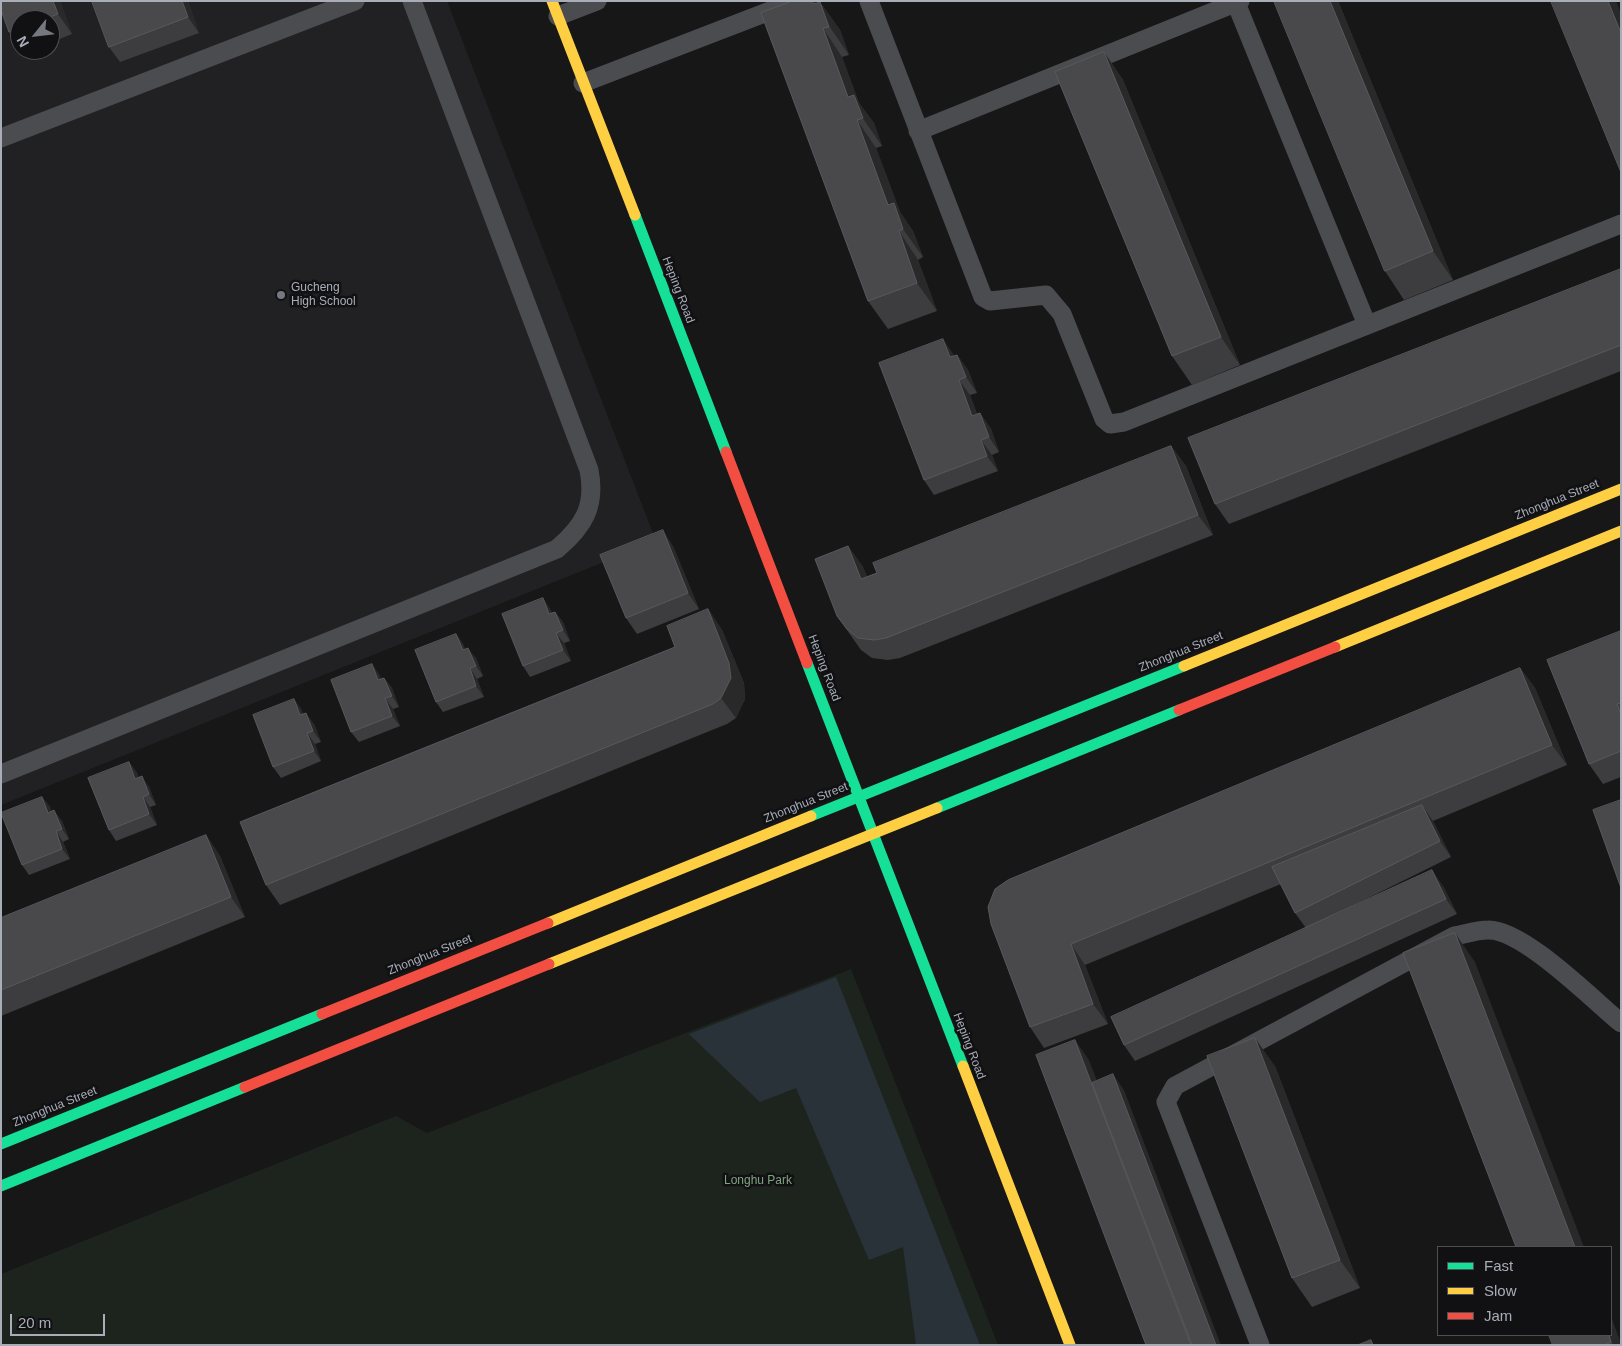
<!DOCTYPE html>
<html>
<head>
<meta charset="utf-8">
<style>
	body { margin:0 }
	#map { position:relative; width:1622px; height:1346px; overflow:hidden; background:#171717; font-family:Helvetica,sans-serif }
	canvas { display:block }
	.frame { position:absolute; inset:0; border:2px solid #a8adb8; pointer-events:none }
	.legend { position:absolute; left:1437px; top:1246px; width:175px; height:90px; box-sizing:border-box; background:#111113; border:1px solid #4d4f55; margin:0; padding:6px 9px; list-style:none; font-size:15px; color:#a8adb8 }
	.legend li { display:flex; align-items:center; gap:10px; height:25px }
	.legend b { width:25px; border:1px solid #4d4f55 }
	.north { position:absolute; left:10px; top:10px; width:50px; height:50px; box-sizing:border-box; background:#111113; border:1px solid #4d4f55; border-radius:50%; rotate:241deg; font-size:14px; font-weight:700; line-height:20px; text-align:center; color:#a8adb8 }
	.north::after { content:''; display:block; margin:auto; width:18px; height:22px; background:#757880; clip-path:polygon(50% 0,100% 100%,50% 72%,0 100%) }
	.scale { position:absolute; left:10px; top:1314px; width:95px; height:22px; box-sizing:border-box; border:2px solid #a8adb8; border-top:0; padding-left:6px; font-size:15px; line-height:18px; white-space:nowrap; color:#a8adb8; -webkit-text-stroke:4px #111113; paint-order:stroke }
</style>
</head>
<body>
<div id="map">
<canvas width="1622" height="1346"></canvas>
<div class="frame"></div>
<ul class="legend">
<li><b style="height:6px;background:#16e098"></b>Fast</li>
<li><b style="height:6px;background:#ffcf43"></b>Slow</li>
<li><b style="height:6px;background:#f24e42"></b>Jam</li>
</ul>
<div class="north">N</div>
<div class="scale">20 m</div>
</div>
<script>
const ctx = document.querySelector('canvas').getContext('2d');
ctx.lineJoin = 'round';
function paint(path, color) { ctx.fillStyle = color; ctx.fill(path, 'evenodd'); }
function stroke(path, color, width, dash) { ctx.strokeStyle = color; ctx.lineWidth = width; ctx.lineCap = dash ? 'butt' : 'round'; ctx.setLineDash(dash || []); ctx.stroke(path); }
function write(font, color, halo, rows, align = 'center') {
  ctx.font = font + ' Helvetica,sans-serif'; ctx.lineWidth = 5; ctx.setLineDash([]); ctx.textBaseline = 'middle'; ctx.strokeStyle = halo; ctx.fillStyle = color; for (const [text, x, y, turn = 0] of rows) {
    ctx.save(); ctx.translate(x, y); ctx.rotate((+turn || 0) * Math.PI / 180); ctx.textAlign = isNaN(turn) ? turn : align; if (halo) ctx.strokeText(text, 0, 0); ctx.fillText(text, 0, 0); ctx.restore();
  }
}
paint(new Path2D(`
	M 1,1 L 447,1 L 656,541 L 1,805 ZM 20,20 L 50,20 L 50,50 L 20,50 Z`), '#212123');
paint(new Path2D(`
	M 851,969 L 998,1345 L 1,1345 L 1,1274 L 396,1116 L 427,1133 Z`), '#1d241e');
paint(new Path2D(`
	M 836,977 L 980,1345 L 916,1345 L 903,1247 L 869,1260 L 796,1088 L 760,1102 L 689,1034 Z`), '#2a3239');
stroke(new Path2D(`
	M 869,1 L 983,297 L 990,301 L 1046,295 L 1062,314 L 1104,419 L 1110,424 L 1124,422 L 1621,224
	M 1236,3 L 1367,325
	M 558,16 L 597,1
	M 583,83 L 796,1
	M 918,131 L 1240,1
	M 1,138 L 355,1
	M 1,774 L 557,549 C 584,526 596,506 589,470 L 412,1
	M 1260,1345 L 1166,1102 L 1175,1086 L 1454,936 C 1465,934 1477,930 1488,930 C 1523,929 1593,1000 1621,1023`), '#4b4c50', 19);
stroke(new Path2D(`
	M 635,215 L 726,452
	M 807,663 L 963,1066
	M 937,808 L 1179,710
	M 811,816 L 1184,666
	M 1,1144 L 322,1014
	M 1,1186 L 245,1087`), '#16e098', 11);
stroke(new Path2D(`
	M 552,1 L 635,215
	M 1335,647 L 1621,531
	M 1184,666 L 1621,489
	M 548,923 L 811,816
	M 549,964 L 937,808
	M 963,1066 L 1070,1345`), '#ffcf43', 11);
stroke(new Path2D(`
	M 726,452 L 807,663
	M 1179,710 L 1335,647
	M 322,1014 L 548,923
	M 245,1087 L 549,964`), '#f24e42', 11);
paint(new Path2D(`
	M 1,1 L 60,1 L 72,34 L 50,43 L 50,20 L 20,20 L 20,47 L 9,32 L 3,14 L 1,15 Z
	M 92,1 L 188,1 L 199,33 L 120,62 L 109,47 Z
	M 1274,1 L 1338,1 L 1453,280 L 1404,300 L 1385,271 Z
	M 820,2 L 840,30 L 849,55 L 842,57 L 859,103 L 874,123 L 882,146 L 876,148 L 900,212 L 913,231 L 923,257 L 918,260 L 937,311 L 888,329 L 868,301 L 816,3 Z
	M 22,50 L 30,50 L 24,52 Z
	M 1104,52 L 1123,80 L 1240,365 L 1192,385 L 1172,356 Z
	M 1621,269 L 1621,371 L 1229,524 L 1215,504 Z
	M 957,355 L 968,370 L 977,393 L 970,395 L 977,414 L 980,413 L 991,429 L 999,452 L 992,455 L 998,471 L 934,495 L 924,480 L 955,356 Z
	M 1171,446 L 1186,466 L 1213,535 L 900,658 L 888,660 L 872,658 L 861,650 L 837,616 L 848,546 L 863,567 L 867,577 Z
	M 673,546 L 699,609 L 637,634 L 626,618 Z
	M 543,598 L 550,609 L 552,613 L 555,612 L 563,622 L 570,641 L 564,643 L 571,661 L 530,677 L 523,666 Z
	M 708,609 L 722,630 L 744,683 L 745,699 L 736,718 L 727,724 L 280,905 L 266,885 L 675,647 Z
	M 1621,631 L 1621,777 L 1603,784 L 1589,764 Z
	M 456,634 L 463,644 L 465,649 L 476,658 L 483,676 L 477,679 L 484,697 L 443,712 L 436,702 Z
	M 1520,668 L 1535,688 L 1567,765 L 1433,821 L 1451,857 L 1332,916 L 1443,886 L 1457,914 L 1135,1061 L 1124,1045 L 1306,928 L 1295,913 L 1281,884 L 1085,965 L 1108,1024 L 1044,1048 L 1030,1027 L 988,907 Z
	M 379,674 L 381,679 L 384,678 L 392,688 L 399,707 L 393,709 L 400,726 L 359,742 L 351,732 Z
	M 294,699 L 301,709 L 303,714 L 314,724 L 321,742 L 315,744 L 321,761 L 281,778 L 273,767 Z
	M 129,762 L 137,773 L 138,777 L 149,787 L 156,805 L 150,807 L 157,825 L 116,841 L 109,830 Z
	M 42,797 L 50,807 L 51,812 L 62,821 L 69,839 L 63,842 L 70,859 L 29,875 L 22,865 Z
	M 206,835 L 220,856 L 245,917 L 1,1016 L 1,918 Z
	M 1275,1066 L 1360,1288 L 1312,1307 L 1292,1278 Z
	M 1611,1317 L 1621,1345 L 1553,1345 L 1611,1335 Z`), '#3d3d3f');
paint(new Path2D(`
	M 53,1 L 60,1 L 72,34 L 58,14 Z
	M 182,1 L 188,1 L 199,33 L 188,17 Z
	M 812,1 L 815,1 L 825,16 L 820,2 L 840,30 L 849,55 L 814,4 Z
	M 1330,1 L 1338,1 L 1453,280 L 1433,251 Z
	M 1608,1 L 1616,1 L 1621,13 L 1621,33 Z
	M 823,28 L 842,57 L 859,103 L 874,123 L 882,146 L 848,97 Z
	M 1104,52 L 1123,80 L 1240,365 L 1221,337 Z
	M 857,120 L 876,148 L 900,212 L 913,231 L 923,257 L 903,229 L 888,205 Z
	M 899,231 L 918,260 L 937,311 L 917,283 Z
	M 943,339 L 954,355 L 961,373 L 950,357 Z
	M 957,355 L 968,370 L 977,393 L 966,377 Z
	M 959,380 L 970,395 L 983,431 L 972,416 Z
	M 980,413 L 991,429 L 999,452 L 989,437 Z
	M 981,440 L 992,455 L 998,471 L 987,456 Z
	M 1171,446 L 1186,466 L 1213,535 L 1198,515 Z
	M 663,530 L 673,546 L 699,609 L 688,593 Z
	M 848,546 L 863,567 L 875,599 L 861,579 Z
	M 543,598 L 550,609 L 557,625 L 549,614 Z
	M 708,609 L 722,630 L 744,683 L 745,699 L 736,718 L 721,698 Z
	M 555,612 L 563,622 L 570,641 L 563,630 Z
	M 556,633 L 564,643 L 571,661 L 563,650 Z
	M 456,634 L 463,644 L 470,661 L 463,650 Z
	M 468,648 L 476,658 L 483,676 L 476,666 Z
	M 372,664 L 379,674 L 386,691 L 378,680 Z
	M 470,668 L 477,679 L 484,697 L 476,686 Z
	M 1520,668 L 1535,688 L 1567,765 L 1552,745 Z
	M 384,678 L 392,688 L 399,707 L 392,696 Z
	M 385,698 L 393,709 L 400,726 L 392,716 Z
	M 294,699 L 301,709 L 307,726 L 300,715 Z
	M 306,713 L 314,724 L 321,742 L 313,731 Z
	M 307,733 L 315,744 L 321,761 L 314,751 Z
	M 129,762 L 137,773 L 143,789 L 135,779 Z
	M 142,776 L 149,787 L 156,805 L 149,794 Z
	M 42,797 L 50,807 L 56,824 L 48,813 Z
	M 143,797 L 150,807 L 157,825 L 149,814 Z
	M 1422,805 L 1433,821 L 1451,857 L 1440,841 Z
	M 54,810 L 62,821 L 69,839 L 62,829 Z
	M 56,831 L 63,842 L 70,859 L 62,849 Z
	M 206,835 L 220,856 L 245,917 L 231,897 Z
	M 1432,870 L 1443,886 L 1457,914 L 1446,899 Z
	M 1455,933 L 1475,962 L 1584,1247 L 1575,1247 Z
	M 1071,944 L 1085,965 L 1108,1024 L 1093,1004 Z
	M 1255,1038 L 1275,1066 L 1360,1288 L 1340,1260 Z
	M 1075,1040 L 1089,1060 L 1198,1345 L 1191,1345 Z
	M 1113,1074 L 1124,1090 L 1221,1345 L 1216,1345 Z
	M 1611,1317 L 1621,1343 L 1621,1345 L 1613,1345 L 1609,1335 L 1611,1335 Z`), '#29292a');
const building = new Path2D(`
	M 1,1 L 53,1 L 58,14 L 42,20 L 20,20 L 20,28 L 9,32 L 1,10 Z
	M 92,1 L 182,1 L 188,17 L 109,47 Z
	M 793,1 L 812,1 L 814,4 L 820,2 L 829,27 L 823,28 L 848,97 L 854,95 L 863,118 L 857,120 L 888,205 L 894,203 L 903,229 L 899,231 L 917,283 L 868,301 L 761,13 Z
	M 1274,1 L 1330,1 L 1433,251 L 1385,271 Z
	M 1551,1 L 1608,1 L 1621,33 L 1621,172 Z
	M 1104,52 L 1221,337 L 1172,356 L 1055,72 Z
	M 1621,269 L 1621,345 L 1215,504 L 1188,438 Z
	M 943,339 L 950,357 L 957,355 L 966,377 L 959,380 L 972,416 L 980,413 L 989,437 L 981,440 L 987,456 L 924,480 L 879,363 Z
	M 1171,446 L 1198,515 L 886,638 L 874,640 L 858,638 L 847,629 L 837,616 L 815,559 L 848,546 L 861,579 L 877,573 L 873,563 Z
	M 663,530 L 688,593 L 626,618 L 600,555 Z
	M 543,598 L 549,614 L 555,612 L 563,630 L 556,633 L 563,650 L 523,666 L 502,614 Z
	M 708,609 L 729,663 L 731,678 L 721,698 L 713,704 L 266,885 L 240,822 L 675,647 L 667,626 Z
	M 1621,631 L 1621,703 L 1617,704 L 1621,714 L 1621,751 L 1589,764 L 1547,660 Z
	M 456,634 L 463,650 L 468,648 L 476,666 L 470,668 L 476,686 L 436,702 L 415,650 Z
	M 372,664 L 378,680 L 384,678 L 392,696 L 385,698 L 392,716 L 351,732 L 331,680 Z
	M 1520,668 L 1552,745 L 1071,944 L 1093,1004 L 1030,1027 L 991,924 L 988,907 L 995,889 L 1008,880 Z
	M 294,699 L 300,715 L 306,713 L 313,731 L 307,733 L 314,751 L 273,767 L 253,715 Z
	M 129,762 L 135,779 L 142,776 L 149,794 L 143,797 L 149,814 L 109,830 L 88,778 Z
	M 42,797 L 48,813 L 54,810 L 62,829 L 56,831 L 62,849 L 22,865 L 1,813 Z
	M 1621,800 L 1621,888 L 1593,810 Z
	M 1422,805 L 1440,841 L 1295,913 L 1272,867 Z
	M 206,835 L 231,897 L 1,990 L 1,918 Z
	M 1432,870 L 1446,899 L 1124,1045 L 1111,1017 Z
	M 1455,933 L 1575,1247 L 1516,1247 L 1403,953 Z
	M 1255,1038 L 1340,1260 L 1292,1278 L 1207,1056 Z
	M 1075,1040 L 1191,1345 L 1146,1345 L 1036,1055 Z
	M 1113,1074 L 1216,1345 L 1192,1345 L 1092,1083 Z
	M 1549,1335 L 1609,1335 L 1611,1342 L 1605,1345 L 1553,1345 Z
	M 1371,1340 L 1373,1345 L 1358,1345 Z`);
paint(building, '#49494c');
stroke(building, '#58595d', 1);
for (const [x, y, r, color] of [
	[281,295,5,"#757880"]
]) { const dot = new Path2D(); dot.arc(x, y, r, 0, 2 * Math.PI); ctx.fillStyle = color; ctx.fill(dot); stroke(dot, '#111113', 2); }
write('12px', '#a8adb8', '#111113', [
	["Gucheng",291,288],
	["High School",291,302]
], 'left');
write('12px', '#a8adb8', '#111113', [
	["Heping Road",678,290,69],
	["Zhonghua Street",1557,500,-22],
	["Zhonghua Street",1181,652,-22],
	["Heping Road",824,668,69],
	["Zhonghua Street",806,803,-22],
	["Zhonghua Street",430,955,-22],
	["Heping Road",969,1046,69],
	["Zhonghua Street",55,1107,-22]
]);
write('12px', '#7fa381', '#111113', [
	["Longhu Park",758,1181]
]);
</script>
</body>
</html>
